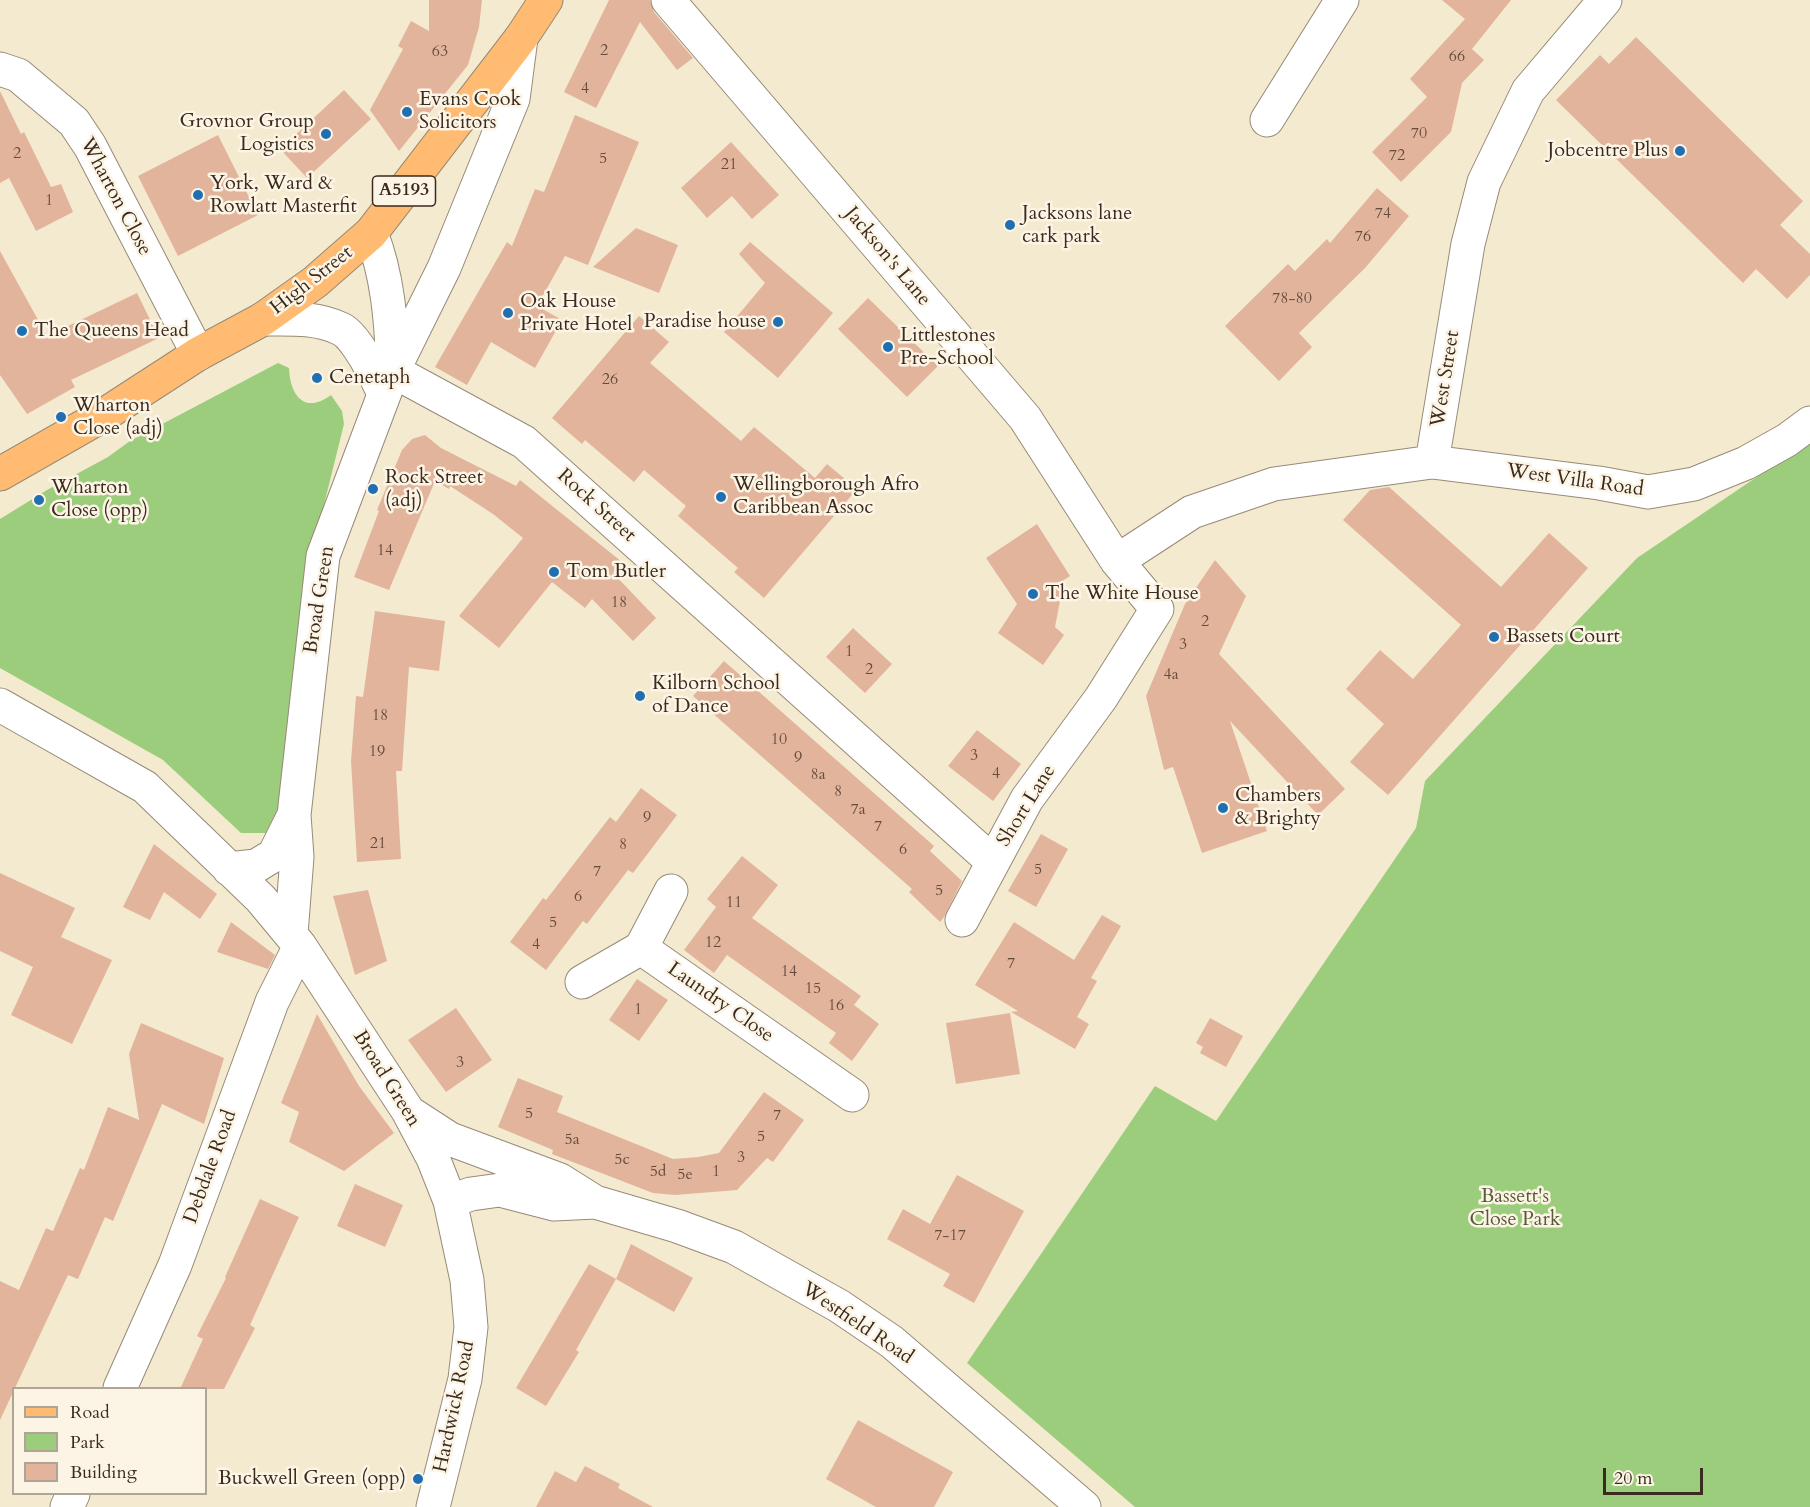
<!DOCTYPE html>
<html>
<head>
<meta charset="utf-8">
<style>
	body { margin:0 }
	#map { position:relative; width:1810px; height:1507px; overflow:hidden; background:#f3ead0; font-family:Cardo,serif }
	canvas { display:block }
	.legend { position:absolute; left:12px; top:1387px; width:195px; height:108px; box-sizing:border-box; background:#fcf5e5; border:2px solid #afa495; margin:0; padding:8px 10px; list-style:none; font-size:18px; color:#3b2a1e }
	.legend li { display:flex; align-items:center; gap:12px; height:30px }
	.legend b { width:30px; border:2px solid #afa495 }
	.scale { position:absolute; left:1603px; top:1468px; width:100px; height:27px; box-sizing:border-box; border:3px solid #3b2a1e; border-top:0; padding-left:8px; font-size:18px; line-height:21px; white-space:nowrap; color:#3b2a1e; -webkit-text-stroke:4px #fcf5e5; paint-order:stroke }
</style>
</head>
<body>
<div id="map">
<canvas width="1810" height="1507"></canvas>
<ul class="legend">
<li><b style="height:8px;background:#ffbb71"></b>Road</li>
<li><b style="height:16px;background:#9ccd7c"></b>Park</li>
<li><b style="height:16px;background:#e3b49c"></b>Building</li>
</ul>
<div class="scale">20 m</div>
</div>
<script>
const ctx = document.querySelector('canvas').getContext('2d');
ctx.lineJoin = 'round';
function paint(path, color) { ctx.fillStyle = color; ctx.fill(path, 'evenodd'); }
function stroke(path, color, width, dash) { ctx.strokeStyle = color; ctx.lineWidth = width; ctx.lineCap = dash ? 'butt' : 'round'; ctx.setLineDash(dash || []); ctx.stroke(path); }
function write(font, color, halo, rows, align = 'center') {
  ctx.font = font + ' Cardo,serif'; ctx.lineWidth = 5; ctx.setLineDash([]); ctx.textBaseline = 'middle'; ctx.strokeStyle = halo; ctx.fillStyle = color; for (const [text, x, y, turn = 0] of rows) {
    ctx.save(); ctx.translate(x, y); ctx.rotate((+turn || 0) * Math.PI / 180); ctx.textAlign = isNaN(turn) ? turn : align; if (halo) ctx.strokeText(text, 0, 0); ctx.fillText(text, 0, 0); ctx.restore();
  }
}
paint(new Path2D(`
	M 278,363 L 289,368 C 290,395 304,415 331,395 L 342,411 L 344,424 L 307,573 L 278,833 L 241,833 L 163,760 L 0,668 L 0,519 L 47,490 L 108,457 L 130,441 Z
	M 1810,441 L 1810,1507 L 1135,1507 L 967,1363 L 1155,1086 L 1216,1121 L 1416,828 L 1425,781 L 1637,558 Z`), '#9ccd7c');
paint(new Path2D(`
	M 429,0 L 482,0 L 479,27 L 468,65 L 399,151 L 370,110 L 403,49 L 398,46 L 411,21 L 429,31 Z
	M 609,0 L 650,0 L 654,12 L 693,58 L 677,70 L 640,22 L 596,108 L 564,92 Z
	M 1442,0 L 1511,0 L 1472,49 L 1484,60 L 1462,83 L 1451,132 L 1401,182 L 1372,152 L 1427,97 L 1410,79 L 1465,19 Z
	M 1636,37 L 1803,201 L 1780,225 L 1810,254 L 1810,275 L 1787,299 L 1756,269 L 1743,283 L 1556,100 L 1600,55 L 1609,64 Z
	M 344,90 L 371,119 L 307,178 L 280,149 Z
	M 0,91 L 21,134 L 24,132 L 51,187 L 61,184 L 73,212 L 36,231 L 9,178 L 0,183 Z
	M 575,115 L 639,142 L 588,265 L 565,256 L 537,306 L 562,320 L 535,368 L 491,342 L 467,385 L 435,367 L 507,242 L 512,246 L 535,189 L 544,192 Z
	M 218,135 L 258,215 L 178,256 L 138,176 Z
	M 731,142 L 779,195 L 752,219 L 732,196 L 707,218 L 681,188 Z
	M 1377,188 L 1409,216 L 1365,268 L 1299,333 L 1312,347 L 1279,381 L 1225,326 L 1288,264 L 1295,271 L 1327,239 L 1330,243 Z
	M 636,228 L 678,245 L 659,293 L 593,267 Z
	M 750,242 L 833,313 L 778,378 L 724,332 L 765,283 L 739,254 Z
	M 0,251 L 47,336 L 137,293 L 159,338 L 71,380 L 75,387 L 27,414 L 0,375 Z
	M 868,298 L 938,366 L 907,397 L 838,329 Z
	M 639,316 L 669,342 L 650,363 L 741,441 L 754,427 L 815,478 L 827,464 L 857,489 L 764,598 L 734,572 L 738,568 L 678,516 L 686,506 L 644,470 L 634,482 L 585,440 L 582,444 L 552,418 Z
	M 425,435 L 441,448 L 516,486 L 520,480 L 622,562 L 613,573 L 656,618 L 633,641 L 592,599 L 585,608 L 552,582 L 499,648 L 459,616 L 523,538 L 493,514 L 450,486 L 449,489 L 435,481 L 389,590 L 354,577 L 379,511 L 377,510 L 402,450 L 412,439 Z
	M 1389,487 L 1501,587 L 1549,533 L 1588,568 L 1388,795 L 1350,762 L 1384,724 L 1346,689 L 1380,650 L 1413,679 L 1461,625 L 1343,520 L 1370,490 Z
	M 1037,524 L 1070,576 L 1064,580 L 1055,627 L 1064,635 L 1043,665 L 998,633 L 1017,604 L 986,558 Z
	M 1215,560 L 1246,596 L 1219,654 L 1345,789 L 1318,815 L 1230,721 L 1267,831 L 1202,853 L 1173,767 L 1164,770 L 1146,696 L 1185,604 Z
	M 375,611 L 445,621 L 439,671 L 409,667 L 402,771 L 396,771 L 401,859 L 357,862 L 351,761 L 356,696 L 363,697 Z
	M 853,628 L 892,664 L 865,693 L 826,657 Z
	M 724,661 L 934,846 L 930,851 L 962,881 L 944,917 L 940,922 L 909,892 L 912,889 L 693,696 Z
	M 977,730 L 1021,764 L 993,801 L 948,766 Z
	M 641,788 L 677,815 L 633,873 L 628,870 L 587,924 L 583,921 L 546,970 L 510,942 L 543,898 L 546,900 L 610,817 L 616,822 Z
	M 1041,834 L 1068,849 L 1036,907 L 1008,891 Z
	M 154,844 L 217,894 L 200,919 L 164,892 L 150,920 L 123,907 Z
	M 742,856 L 778,885 L 752,918 L 861,996 L 854,1005 L 879,1024 L 852,1061 L 829,1043 L 836,1033 L 727,955 L 714,973 L 684,950 L 716,907 L 707,899 Z
	M 0,873 L 75,908 L 61,937 L 112,960 L 72,1044 L 11,1015 L 33,967 L 0,951 Z
	M 368,890 L 387,961 L 355,975 L 333,896 Z
	M 1102,915 L 1121,926 L 1091,978 L 1097,981 L 1077,1017 L 1089,1024 L 1075,1049 L 1011,1012 L 1018,1011 L 975,985 L 1014,922 L 1074,960 Z
	M 231,922 L 275,955 L 268,969 L 217,952 Z
	M 637,979 L 668,1000 L 639,1041 L 609,1020 Z
	M 456,1008 L 492,1060 L 446,1092 L 408,1040 Z
	M 1010,1013 L 1020,1074 L 956,1084 L 946,1023 Z
	M 317,1014 L 359,1086 L 394,1133 L 344,1171 L 289,1142 L 299,1112 L 281,1103 Z
	M 1210,1018 L 1243,1036 L 1226,1067 L 1200,1053 L 1203,1047 L 1196,1043 Z
	M 141,1023 L 224,1058 L 204,1124 L 162,1104 L 113,1221 L 105,1217 L 78,1279 L 68,1275 L 0,1420 L 0,1281 L 19,1290 L 46,1228 L 53,1231 L 80,1168 L 84,1170 L 108,1107 L 139,1120 L 129,1054 Z
	M 518,1078 L 563,1096 L 557,1112 L 673,1159 L 698,1157 L 719,1153 L 764,1092 L 804,1120 L 773,1162 L 767,1158 L 737,1190 L 675,1195 L 653,1193 L 552,1154 L 553,1150 L 498,1127 Z
	M 957,1175 L 1024,1211 L 974,1303 L 943,1286 L 950,1274 L 887,1239 L 903,1209 L 930,1224 Z
	M 355,1184 L 403,1205 L 385,1247 L 337,1226 Z
	M 260,1199 L 299,1217 L 250,1325 L 255,1328 L 224,1389 L 180,1389 L 203,1339 L 197,1336 L 226,1278 L 225,1277 Z
	M 631,1244 L 693,1278 L 674,1312 L 616,1279 Z
	M 589,1264 L 616,1279 L 576,1350 L 579,1352 L 546,1406 L 516,1388 Z
	M 858,1420 L 953,1472 L 934,1507 L 876,1507 L 826,1479 Z
	M 585,1466 L 620,1484 L 618,1488 L 653,1507 L 536,1507 L 555,1471 L 576,1482 Z`), '#e3b49c');
const minor = new Path2D(`
	M 668,0 L 1025,418 L 1117,561 L 1157,609 L 1101,698 L 1027,799 L 962,920
	M 0,69 L 18,75 L 74,122 L 90,146 L 198,354
	M 1267,120 L 1342,0
	M 371,233 C 388,276 391,321 393,367
	M 263,319 C 289,319 316,317 341,329 C 356,336 377,378 384,394
	M 393,371 L 524,442 L 993,862
	M 1432,462 L 1468,244 L 1484,182 L 1528,91 L 1605,0
	M 1117,561 L 1192,512 L 1274,484 L 1432,462 L 1599,483 L 1648,492 L 1694,484 L 1746,463 L 1787,440 L 1810,423
	M 0,705 L 145,787 L 261,899 L 300,946 L 408,1111 L 433,1158 L 450,1201 L 467,1280 L 471,1327 L 465,1379 L 433,1507
	M 229,869 L 256,866 L 274,855 L 294,815
	M 671,891 L 641,948 L 852,1095
	M 291,934 L 297,857 L 294,815 L 323,556 L 393,371 L 444,268 L 513,99 L 521,38
	M 582,982 L 641,948
	M 410,1113 L 450,1139 L 560,1180 L 595,1202 L 677,1226 L 734,1247 L 839,1306 L 892,1342 L 1084,1507
	M 450,1201 L 471,1194 L 500,1190 L 554,1204 L 595,1202
	M 120,1388 L 175,1265 L 272,1002 L 300,946
	M 67,1507 L 73,1494`);
const major = new Path2D(`
	M 0,474 L 107,413 L 198,354 L 263,319 L 315,282 L 371,233 L 521,38 L 546,0`);
stroke(minor, '#978a77', 35);
stroke(major, '#978a77', 35);
stroke(minor, '#fff', 33);
stroke(major, '#ffbb71', 33);
for (const [x, y, r, color] of [
	[407,112,6,"#1f6fb2"],
	[326,134,6,"#1f6fb2"],
	[1680,151,6,"#1f6fb2"],
	[198,195,6,"#1f6fb2"],
	[1010,225,6,"#1f6fb2"],
	[508,313,6,"#1f6fb2"],
	[778,322,6,"#1f6fb2"],
	[22,331,6,"#1f6fb2"],
	[888,347,6,"#1f6fb2"],
	[317,378,6,"#1f6fb2"],
	[61,417,6,"#1f6fb2"],
	[373,489,6,"#1f6fb2"],
	[721,497,6,"#1f6fb2"],
	[39,500,6,"#1f6fb2"],
	[554,572,6,"#1f6fb2"],
	[1033,594,6,"#1f6fb2"],
	[1494,637,6,"#1f6fb2"],
	[640,696,6,"#1f6fb2"],
	[1223,808,6,"#1f6fb2"],
	[418,1479,6,"#1f6fb2"]
]) { const dot = new Path2D(); dot.arc(x, y, r, 0, 2 * Math.PI); ctx.fillStyle = color; ctx.fill(dot); stroke(dot, '#fcf5e5', 2); }
write('16px', '#654c3e', null, [
	["2",604,51],
	["63",440,52],
	["66",1457,57],
	["4",585,89],
	["70",1419,134],
	["2",17,154],
	["72",1397,156],
	["5",603,159],
	["21",729,165],
	["1",49,201],
	["74",1383,214],
	["76",1363,237],
	["78-80",1292,299],
	["26",610,380],
	["14",385,551],
	["18",619,603],
	["2",1205,622],
	["3",1183,645],
	["1",849,652],
	["2",869,670],
	["4a",1171,675],
	["18",380,716],
	["10",779,740],
	["19",377,752],
	["3",974,756],
	["9",798,758],
	["4",996,774],
	["8a",818,775],
	["8",838,792],
	["7a",858,810],
	["9",647,818],
	["7",878,827],
	["21",378,844],
	["8",623,845],
	["6",903,850],
	["5",1038,870],
	["7",597,872],
	["5",939,891],
	["6",578,897],
	["11",734,903],
	["5",553,923],
	["12",713,943],
	["4",536,945],
	["7",1011,964],
	["14",789,972],
	["15",813,989],
	["16",836,1006],
	["1",638,1010],
	["3",460,1063],
	["5",529,1114],
	["7",777,1116],
	["5",761,1137],
	["5a",572,1140],
	["3",741,1158],
	["5c",622,1160],
	["5d",658,1172],
	["1",716,1172],
	["5e",685,1175],
	["7-17",950,1236]
]);
for (const [x, y, w] of [
	[404,191,63]
]) { const box = new Path2D(); box.roundRect(x - w / 2, y - 15, w, 30, 4.5); ctx.fillStyle = '#fcf5e5'; ctx.fill(box); stroke(box, '#3b2a1e', 1.5); }
write('bold 18px', '#3b2a1e', null, [
	["A5193",404,191]
]);
write('20px', '#3b2a1e', '#fcf5e5', [
	["Evans Cook",419,100],
	["Solicitors",419,123],
	["Grovnor Group",314,122,"right"],
	["Logistics",314,145,"right"],
	["Jobcentre Plus",1668,151,"right"],
	["York, Ward &",210,184],
	["Rowlatt Masterfit",210,207],
	["Jacksons lane",1022,214],
	["cark park",1022,237],
	["Oak House",520,302],
	["Private Hotel",520,325],
	["Paradise house",766,322,"right"],
	["The Queens Head",34,331],
	["Littlestones",900,336],
	["Pre-School",900,359],
	["Cenetaph",329,378],
	["Wharton",73,406],
	["Close (adj)",73,429],
	["Rock Street",385,478],
	["(adj)",385,501],
	["Wellingborough Afro",733,485],
	["Caribbean Assoc",733,508],
	["Wharton",51,488],
	["Close (opp)",51,511],
	["Tom Butler",566,572],
	["The White House",1045,594],
	["Bassets Court",1506,637],
	["Kilborn School",652,684],
	["of Dance",652,707],
	["Chambers",1235,796],
	["& Brighty",1235,819],
	["Buckwell Green (opp)",406,1479,"right"]
], 'left');
write('20px', '#3b2a1e', '#fcf5e5', [
	["Wharton Close",115,197,62],
	["Jackson's Lane",887,257,50],
	["High Street",312,281,-38],
	["West Street",1446,379,-81],
	["West Villa Road",1575,481,8],
	["Rock Street",596,506,42],
	["Broad Green",320,600,-81],
	["Short Lane",1027,806,-58],
	["Laundry Close",720,1003,35],
	["Broad Green",386,1079,58],
	["Debdale Road",211,1167,-70],
	["Westfield Road",857,1324,34],
	["Hardwick Road",455,1407,-78]
]);
write('20px', '#585b3a', '#fcf5e5', [
	["Bassett's",1515,1197],
	["Close Park",1515,1220]
]);
</script>
</body>
</html>
